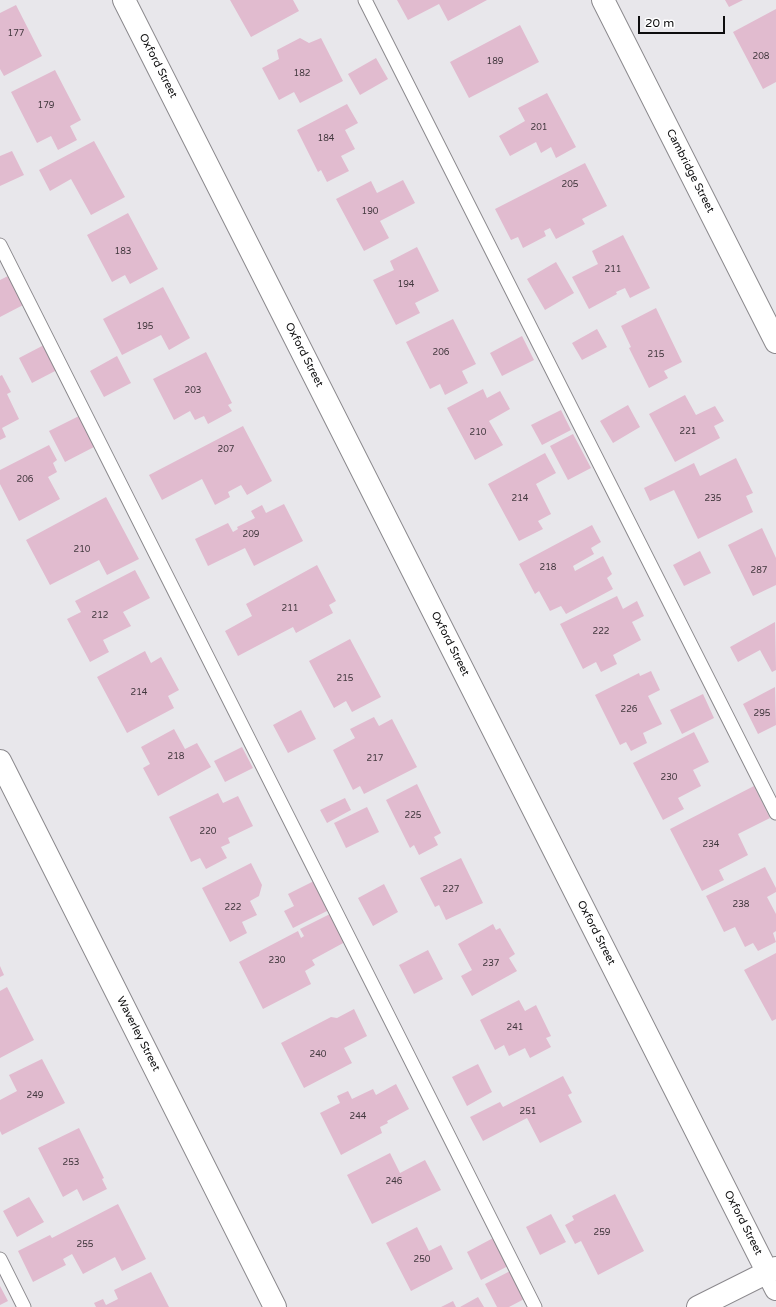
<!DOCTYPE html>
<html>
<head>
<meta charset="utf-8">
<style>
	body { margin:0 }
	#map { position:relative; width:776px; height:1307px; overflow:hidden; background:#e8e7eb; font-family:"Varela Round",sans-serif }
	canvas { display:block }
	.scale { position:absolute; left:638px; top:16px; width:87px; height:18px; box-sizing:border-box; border:2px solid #0d0d0e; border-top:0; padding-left:5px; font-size:12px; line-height:14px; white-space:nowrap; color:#0d0d0e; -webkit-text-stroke:3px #fff; paint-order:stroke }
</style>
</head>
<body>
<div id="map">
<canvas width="776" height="1307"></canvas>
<div class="scale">20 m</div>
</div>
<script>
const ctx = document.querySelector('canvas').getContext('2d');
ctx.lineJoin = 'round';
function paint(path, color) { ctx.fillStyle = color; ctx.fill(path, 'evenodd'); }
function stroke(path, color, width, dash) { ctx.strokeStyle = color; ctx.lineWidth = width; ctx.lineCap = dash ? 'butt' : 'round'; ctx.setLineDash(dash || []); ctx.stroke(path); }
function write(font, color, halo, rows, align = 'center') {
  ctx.font = font + ' "Varela Round",sans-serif'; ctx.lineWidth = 3; ctx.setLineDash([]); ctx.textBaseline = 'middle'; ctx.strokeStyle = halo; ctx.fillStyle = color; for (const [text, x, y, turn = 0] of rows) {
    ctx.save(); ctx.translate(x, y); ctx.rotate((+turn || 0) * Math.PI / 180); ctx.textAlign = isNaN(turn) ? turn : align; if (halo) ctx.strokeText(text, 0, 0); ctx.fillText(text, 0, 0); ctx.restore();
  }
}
paint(new Path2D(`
	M 230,0 L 293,0 L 299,11 L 251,37 Z
	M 397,0 L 487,0 L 448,21 L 439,4 L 408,20 Z
	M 725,0 L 743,0 L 729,7 Z
	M 16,5 L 42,56 L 4,76 L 0,69 L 0,13 Z
	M 776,9 L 776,82 L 763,89 L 733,32 Z
	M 520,25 L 539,62 L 469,98 L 450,62 Z
	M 300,38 L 309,43 L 321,38 L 343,81 L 300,103 L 294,92 L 279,100 L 262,68 L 279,59 L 277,50 Z
	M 376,58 L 388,79 L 360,95 L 348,74 Z
	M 55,70 L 81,120 L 70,126 L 77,140 L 58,150 L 51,136 L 37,143 L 11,92 Z
	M 547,93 L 576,147 L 556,158 L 551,147 L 541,153 L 536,142 L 510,156 L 499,136 L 525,121 L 518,108 Z
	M 347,104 L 358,123 L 345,130 L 355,149 L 341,156 L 349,171 L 327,182 L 321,170 L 318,172 L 297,130 Z
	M 94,141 L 125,197 L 91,215 L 71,179 L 50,191 L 39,170 Z
	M 12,151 L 24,175 L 0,186 L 0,156 Z
	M 585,163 L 607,206 L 582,219 L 585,224 L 556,239 L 550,228 L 544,231 L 546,236 L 523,248 L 518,237 L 511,240 L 495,209 Z
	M 403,180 L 415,203 L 380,221 L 389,238 L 364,251 L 336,199 L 371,181 L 377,193 Z
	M 128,213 L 158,269 L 130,284 L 125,275 L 112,282 L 87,235 Z
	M 623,235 L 650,288 L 630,298 L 625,288 L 616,292 L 617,294 L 589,309 L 572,277 L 598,264 L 592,251 Z
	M 417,247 L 439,291 L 415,303 L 420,313 L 396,325 L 373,280 L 394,270 L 390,261 Z
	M 556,262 L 574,293 L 545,310 L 527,279 Z
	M 10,275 L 25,304 L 0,317 L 0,280 Z
	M 163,287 L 190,338 L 169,350 L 161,335 L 122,355 L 103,319 Z
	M 656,308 L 682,362 L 664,371 L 668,378 L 649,388 L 629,348 L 631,347 L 621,326 Z
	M 453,319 L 476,364 L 462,371 L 468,383 L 445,395 L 440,384 L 430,389 L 406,342 Z
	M 597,329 L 607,347 L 582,360 L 572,343 Z
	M 522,336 L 534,360 L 502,376 L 490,353 Z
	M 44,345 L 57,370 L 32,383 L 19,358 Z
	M 206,352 L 232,403 L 228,405 L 232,411 L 208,424 L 204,416 L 195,420 L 190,411 L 174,420 L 153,379 Z
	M 117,356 L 131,383 L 104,397 L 90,371 Z
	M 2,375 L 11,392 L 7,394 L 19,419 L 2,428 L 6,437 L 0,440 L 0,376 Z
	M 483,389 L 487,398 L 500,391 L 510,409 L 489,421 L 503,445 L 475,460 L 447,408 Z
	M 685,395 L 696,415 L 715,406 L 724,421 L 714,426 L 720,438 L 675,462 L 649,414 Z
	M 628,405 L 640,427 L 613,443 L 600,421 Z
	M 561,410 L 571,430 L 542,445 L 531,425 Z
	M 79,416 L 94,447 L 65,462 L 49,431 Z
	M 243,426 L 272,481 L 247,495 L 241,485 L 228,492 L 230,497 L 215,505 L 202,479 L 162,500 L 149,475 Z
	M 573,434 L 591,468 L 568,480 L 550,446 Z
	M 49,445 L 57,460 L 53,463 L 57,472 L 48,477 L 60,499 L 19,521 L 0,484 L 0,470 Z
	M 545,453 L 556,473 L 536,484 L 551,514 L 538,521 L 543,529 L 519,541 L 488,484 Z
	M 736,458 L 753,493 L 746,496 L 753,512 L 698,539 L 674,490 L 650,501 L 644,488 L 694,463 L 700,476 Z
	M 106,497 L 139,559 L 107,575 L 99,560 L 50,585 L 26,540 Z
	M 284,504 L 303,541 L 254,566 L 245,548 L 208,566 L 195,539 L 228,523 L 233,532 L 238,529 L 237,527 L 255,518 L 251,511 L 262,505 L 266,513 Z
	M 592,525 L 601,542 L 591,548 L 594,554 L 573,566 L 575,571 L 603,556 L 612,574 L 607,578 L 613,589 L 566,614 L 561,606 L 550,611 L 539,591 L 535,594 L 519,564 Z
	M 762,528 L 776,558 L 776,585 L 753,596 L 728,545 Z
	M 700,551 L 711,573 L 684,586 L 673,565 Z
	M 317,565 L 336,601 L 329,605 L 333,613 L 296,633 L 293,627 L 238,656 L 225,631 L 252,616 L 246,604 Z
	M 135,570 L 150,598 L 123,612 L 131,626 L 103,640 L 109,652 L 90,662 L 67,619 L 81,612 L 75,601 Z
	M 617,596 L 623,609 L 637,601 L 644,616 L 632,622 L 641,640 L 613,655 L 617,664 L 601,672 L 596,662 L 583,669 L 560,624 Z
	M 775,622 L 776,670 L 772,672 L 760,650 L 738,662 L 730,647 Z
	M 350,639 L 381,697 L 352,712 L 346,701 L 334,708 L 309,661 Z
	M 145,651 L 151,663 L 161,657 L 179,690 L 168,696 L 174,708 L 127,733 L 97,677 Z
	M 651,671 L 660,690 L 648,696 L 662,724 L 643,733 L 647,743 L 631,751 L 626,742 L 620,745 L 595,695 L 639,673 L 640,676 Z
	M 775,687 L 776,725 L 758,734 L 743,704 Z
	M 703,694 L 714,718 L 682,734 L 670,710 Z
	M 301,710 L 316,739 L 288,753 L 273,725 Z
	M 374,717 L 379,726 L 392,719 L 417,767 L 364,794 L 360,786 L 353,790 L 333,750 L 355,738 L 350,729 Z
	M 174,729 L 185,749 L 197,743 L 211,767 L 158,796 L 143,768 L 150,764 L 141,747 Z
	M 694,732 L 709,762 L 693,770 L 701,786 L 678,798 L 684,809 L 663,820 L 633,763 Z
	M 242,747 L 253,768 L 225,782 L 214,761 Z
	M 417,784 L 441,833 L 434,837 L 438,845 L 419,855 L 414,845 L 410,848 L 386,800 Z
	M 754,786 L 770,818 L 738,834 L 748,855 L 719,870 L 724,880 L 702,891 L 670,829 Z
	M 218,793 L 223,803 L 238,796 L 253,826 L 228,838 L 230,843 L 221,847 L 227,858 L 206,869 L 200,858 L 191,862 L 169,817 Z
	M 345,798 L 351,810 L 327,823 L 320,810 Z
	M 367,807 L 379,832 L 346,848 L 334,823 Z
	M 461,858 L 483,903 L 446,920 L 439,905 L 435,907 L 420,878 Z
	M 251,863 L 262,885 L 259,896 L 250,901 L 257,915 L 242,922 L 247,933 L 230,942 L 202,888 Z
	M 765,867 L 776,888 L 776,892 L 767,897 L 776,914 L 776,931 L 773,933 L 776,942 L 758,951 L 753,943 L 745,947 L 735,927 L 724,932 L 706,896 Z
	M 316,880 L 331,909 L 293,928 L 284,911 L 294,906 L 288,894 Z
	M 384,884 L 398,912 L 373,926 L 358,898 Z
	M 330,914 L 345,942 L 312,960 L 315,965 L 305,971 L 311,984 L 263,1009 L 239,962 L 298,931 L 301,938 L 304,936 L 300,929 Z
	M 493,924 L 496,930 L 500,928 L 515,954 L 509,958 L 517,971 L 472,996 L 461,976 L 472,970 L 458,944 Z
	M 428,950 L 443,979 L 414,994 L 399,965 Z
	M 776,953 L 776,1019 L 772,1021 L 744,970 Z
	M 0,966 L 4,975 L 0,977 Z
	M 7,987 L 34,1040 L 0,1058 L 0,991 Z
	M 519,1000 L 525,1011 L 536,1005 L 551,1036 L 546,1038 L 551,1047 L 530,1058 L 525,1048 L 509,1056 L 504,1045 L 495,1050 L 480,1020 Z
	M 354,1009 L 367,1036 L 344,1048 L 352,1063 L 304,1088 L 281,1043 L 331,1017 L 337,1018 Z
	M 42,1059 L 65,1103 L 2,1135 L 0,1131 L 0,1100 L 17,1091 L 9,1075 Z
	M 478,1064 L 492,1092 L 467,1106 L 452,1077 Z
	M 563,1076 L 572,1093 L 568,1095 L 582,1122 L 540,1143 L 527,1118 L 483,1141 L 470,1117 L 500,1102 L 503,1107 Z
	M 396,1084 L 409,1109 L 387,1121 L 388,1123 L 380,1127 L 382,1133 L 341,1155 L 320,1113 L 340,1103 L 337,1096 L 348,1091 L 352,1099 L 373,1089 L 376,1095 Z
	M 79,1128 L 104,1178 L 102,1179 L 107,1189 L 83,1201 L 77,1189 L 63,1197 L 38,1148 Z
	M 390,1153 L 400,1173 L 425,1160 L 441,1190 L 372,1224 L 347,1175 Z
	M 615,1194 L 644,1251 L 598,1275 L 581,1241 L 575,1244 L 565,1225 L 574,1220 L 572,1216 Z
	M 29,1197 L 44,1222 L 17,1237 L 3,1211 Z
	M 118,1204 L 146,1259 L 122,1271 L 115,1257 L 83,1274 L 72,1254 L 63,1259 L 66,1265 L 33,1282 L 18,1251 L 50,1235 L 52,1238 Z
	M 551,1214 L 566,1242 L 540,1255 L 526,1227 Z
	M 417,1227 L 429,1251 L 441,1245 L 453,1269 L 411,1291 L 386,1243 Z
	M 495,1237 L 510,1265 L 481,1280 L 467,1252 Z
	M 514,1269 L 528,1297 L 509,1307 L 497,1307 L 485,1284 Z
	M 151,1272 L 169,1307 L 96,1307 L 94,1303 L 103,1299 L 106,1305 L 118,1299 L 114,1290 Z
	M 0,1286 L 8,1301 L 0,1305 Z
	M 478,1297 L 484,1307 L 460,1307 Z
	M 453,1301 L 456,1307 L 441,1307 Z`), '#e1bbcf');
const service = new Path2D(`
	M 365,0 L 776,813
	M 0,245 L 535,1307
	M 0,1259 L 24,1307`);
const minor = new Path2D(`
	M 124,0 L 776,1289
	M 603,0 L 776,342
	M 0,761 L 275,1307
	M 698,1307 L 776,1268`);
stroke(service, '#8b898d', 15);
stroke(minor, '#8b898d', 24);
stroke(service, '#fff', 13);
stroke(minor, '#fff', 22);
write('9px', '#42383e', null, [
	["177",16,34],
	["208",761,57],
	["189",495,62],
	["182",302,74],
	["179",46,106],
	["201",539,128],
	["184",326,139],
	["205",570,185],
	["190",370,212],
	["183",123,252],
	["211",613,270],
	["194",406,285],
	["195",145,327],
	["206",441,353],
	["215",656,355],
	["203",193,391],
	["221",688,432],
	["210",478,433],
	["207",226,450],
	["206",25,480],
	["214",520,499],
	["235",713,499],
	["209",251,535],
	["210",82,550],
	["218",548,568],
	["287",759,571],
	["211",290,609],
	["212",100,616],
	["222",601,632],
	["215",345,679],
	["214",139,693],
	["226",629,710],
	["295",762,714],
	["218",176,757],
	["217",375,759],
	["230",669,778],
	["225",413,816],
	["220",208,832],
	["234",711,845],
	["227",451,890],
	["238",741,905],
	["222",233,908],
	["230",277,961],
	["237",491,964],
	["241",515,1028],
	["240",318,1055],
	["249",35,1096],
	["251",528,1112],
	["244",358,1117],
	["253",71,1163],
	["246",394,1182],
	["259",602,1233],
	["255",85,1245],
	["250",422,1260]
]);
write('11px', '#0d0d0e', '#fff', [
	["Oxford Street",158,66,63],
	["Cambridge Street",690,171,63],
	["Oxford Street",304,355,63],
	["Oxford Street",450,644,63],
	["Oxford Street",596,933,63],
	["Waverley Street",138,1034,63],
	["Oxford Street",743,1223,63]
]);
</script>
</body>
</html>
